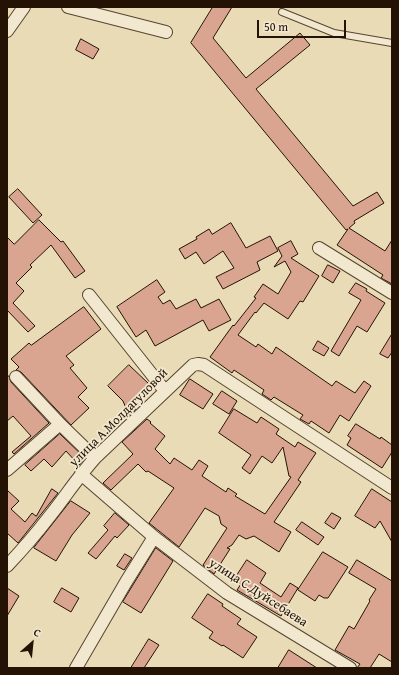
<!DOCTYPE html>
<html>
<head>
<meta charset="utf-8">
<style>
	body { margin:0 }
	#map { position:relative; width:399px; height:675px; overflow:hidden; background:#e9dbb5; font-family:"Gentium Book Plus",serif }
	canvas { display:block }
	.frame { position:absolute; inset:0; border:8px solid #241305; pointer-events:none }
	.north { position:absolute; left:12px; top:623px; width:40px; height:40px; -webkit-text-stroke:3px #f1e8cf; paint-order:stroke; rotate:27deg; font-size:11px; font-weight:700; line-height:16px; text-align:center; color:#241305 }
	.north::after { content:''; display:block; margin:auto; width:14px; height:18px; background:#241305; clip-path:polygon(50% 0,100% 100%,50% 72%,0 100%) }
	.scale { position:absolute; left:257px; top:20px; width:89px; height:18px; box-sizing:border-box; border:2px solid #241305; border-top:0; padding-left:5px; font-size:12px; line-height:14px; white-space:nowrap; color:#241305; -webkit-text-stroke:3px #f1e8cf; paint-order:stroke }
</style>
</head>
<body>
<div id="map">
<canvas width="399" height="675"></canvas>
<div class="frame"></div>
<div class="north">С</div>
<div class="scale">50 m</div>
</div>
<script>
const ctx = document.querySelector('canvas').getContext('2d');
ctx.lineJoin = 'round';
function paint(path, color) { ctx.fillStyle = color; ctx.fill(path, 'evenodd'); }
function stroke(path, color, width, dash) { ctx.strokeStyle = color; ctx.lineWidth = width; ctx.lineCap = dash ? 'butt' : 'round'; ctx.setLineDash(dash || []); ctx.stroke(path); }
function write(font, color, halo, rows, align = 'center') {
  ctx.font = font + ' "Gentium Book Plus",serif'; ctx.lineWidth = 3.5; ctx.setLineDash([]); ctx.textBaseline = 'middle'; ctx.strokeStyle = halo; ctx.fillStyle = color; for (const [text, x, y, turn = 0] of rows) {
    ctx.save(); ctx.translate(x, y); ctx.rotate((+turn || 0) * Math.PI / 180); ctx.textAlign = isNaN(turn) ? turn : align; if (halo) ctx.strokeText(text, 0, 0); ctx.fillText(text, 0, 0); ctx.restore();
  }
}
const building = new Path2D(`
	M 213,7 L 232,7 L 213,38 L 246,78 L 300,33 L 310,45 L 256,89 L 353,206 L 377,192 L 384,203 L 354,221 L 355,223 L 349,228 L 385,251 L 392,240 L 392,284 L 381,278 L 383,275 L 337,245 L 348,229 L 346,230 L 191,43 Z
	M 81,39 L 99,49 L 93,59 L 76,50 Z
	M 18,189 L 42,215 L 33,223 L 9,197 Z
	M 39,220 L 61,242 L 63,241 L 85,271 L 75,278 L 51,245 L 30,265 L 32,267 L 16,283 L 24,291 L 13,303 L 35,326 L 28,332 L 7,310 L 7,237 L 14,244 Z
	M 231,223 L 246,248 L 270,236 L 278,251 L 257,262 L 260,270 L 223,289 L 216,277 L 234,268 L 223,251 L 204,264 L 196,252 L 185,259 L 179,249 L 197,239 L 196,237 L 209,229 L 212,234 Z
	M 291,241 L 298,254 L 291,258 L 319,276 L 303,302 L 300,301 L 288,319 L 264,303 L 256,313 L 255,312 L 238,335 L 256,347 L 258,344 L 272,354 L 276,347 L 332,386 L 336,381 L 355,393 L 364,381 L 371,386 L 349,421 L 340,415 L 329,433 L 311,421 L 309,424 L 300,419 L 303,415 L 274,397 L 271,400 L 262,394 L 264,390 L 234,370 L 232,373 L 210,357 L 233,325 L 234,326 L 256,298 L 254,297 L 263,284 L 278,294 L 291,272 L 285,261 L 274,267 L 282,256 L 278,248 Z
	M 328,265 L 340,271 L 333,283 L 322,276 Z
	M 157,280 L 165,292 L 158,297 L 163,304 L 170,300 L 176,309 L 196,299 L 201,308 L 219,299 L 231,320 L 209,331 L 203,320 L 155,346 L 146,330 L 136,337 L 117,307 Z
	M 356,283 L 367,289 L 366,291 L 385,303 L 367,332 L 357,326 L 339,356 L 331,351 L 361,300 L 349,293 Z
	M 84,307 L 101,329 L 66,356 L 74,365 L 70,368 L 87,388 L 78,397 L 89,408 L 71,425 L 21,372 L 16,370 L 19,367 L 11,359 L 29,343 L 31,345 Z
	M 392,334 L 392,352 L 388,358 L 380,354 Z
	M 318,341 L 329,348 L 324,356 L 313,350 Z
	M 129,365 L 149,384 L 130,403 L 136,409 L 129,415 L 123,401 L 108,386 Z
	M 9,376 L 11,382 L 49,423 L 14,454 L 12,452 L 31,436 L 13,416 L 7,421 L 7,378 Z
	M 190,379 L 213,394 L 203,409 L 180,395 Z
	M 222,391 L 237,401 L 229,414 L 213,404 Z
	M 234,409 L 257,423 L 261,417 L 279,429 L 276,434 L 295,447 L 298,442 L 316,453 L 298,480 L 301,482 L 274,522 L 291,532 L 279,552 L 254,536 L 246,539 L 239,535 L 232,545 L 227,548 L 230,549 L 214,574 L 203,565 L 227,528 L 221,524 L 219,516 L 205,508 L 179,547 L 149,523 L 174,488 L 148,471 L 146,472 L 138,464 L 111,490 L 103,483 L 133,454 L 122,442 L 147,419 L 151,422 L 150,423 L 165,436 L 155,449 L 170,464 L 174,458 L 192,470 L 199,460 L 208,466 L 202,476 L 226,492 L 228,488 L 237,494 L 235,496 L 265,514 L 291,477 L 289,476 L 283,447 L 272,463 L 262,456 L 250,474 L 242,468 L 251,455 L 219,433 Z
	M 356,424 L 380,439 L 381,437 L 392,445 L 392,452 L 382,468 L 347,445 L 351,438 L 348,436 Z
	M 60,434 L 85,458 L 79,465 L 66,451 L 52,467 L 44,459 L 31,471 L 25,465 Z
	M 52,489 L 58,493 L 18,543 L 7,533 L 7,490 L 19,501 L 11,509 L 25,522 L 32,513 L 36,516 Z
	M 372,489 L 392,502 L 392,542 L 380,521 L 375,528 L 355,516 Z
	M 71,501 L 90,513 L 72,535 L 56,561 L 34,548 Z
	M 115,513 L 129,525 L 117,538 L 115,536 L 96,559 L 88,553 L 108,530 L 104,526 Z
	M 332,513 L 341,518 L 334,529 L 325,523 Z
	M 302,522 L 324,537 L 318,545 L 296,530 Z
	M 156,548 L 173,561 L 141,613 L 123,602 Z
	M 323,552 L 348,567 L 328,598 L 324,598 L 319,595 L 315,601 L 298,590 Z
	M 125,554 L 132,558 L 124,570 L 117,566 Z
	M 247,560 L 266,573 L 260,583 L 281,597 L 290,583 L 298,588 L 281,616 L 237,590 L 241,584 L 234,580 Z
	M 357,560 L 392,581 L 392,662 L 379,654 L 370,668 L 357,668 L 360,664 L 335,650 L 349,626 L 354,629 L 370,601 L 369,600 L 376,589 L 349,573 Z
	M 7,588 L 19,596 L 7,616 Z
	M 62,588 L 79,598 L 71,612 L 54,602 Z
	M 208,594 L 223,604 L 222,606 L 241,619 L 237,624 L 257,637 L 243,658 L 223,645 L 222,646 L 209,638 L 213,632 L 192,618 Z
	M 149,639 L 159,645 L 144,668 L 131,668 Z
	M 289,650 L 317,668 L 278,668 Z`);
paint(building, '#d9a490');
stroke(building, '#241305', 1);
const lane = new Path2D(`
	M 282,12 L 334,33 L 392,43`);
const street = new Path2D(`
	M 68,7 L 166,32
	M 7,31 L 24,7
	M 319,248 L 392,293
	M 89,295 L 165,391
	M 16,377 L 60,424 L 95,458
	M 7,470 L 60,424
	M 81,474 L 154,537 L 227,593 L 350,668
	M 7,566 C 22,550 36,534 49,517 C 65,497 78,477 95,458 L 193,365 L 198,364 L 204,365 L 392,488
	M 76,668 L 126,582 L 154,537`);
stroke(lane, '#554531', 8);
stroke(street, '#554531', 14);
stroke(lane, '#f1e8cf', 6);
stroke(street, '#f1e8cf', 12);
write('13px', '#241305', '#f1e8cf', [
	["улица А.Молдагуловой",119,418,-45],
	["улица С.Дуйсебаева",258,593,33]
]);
</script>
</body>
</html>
